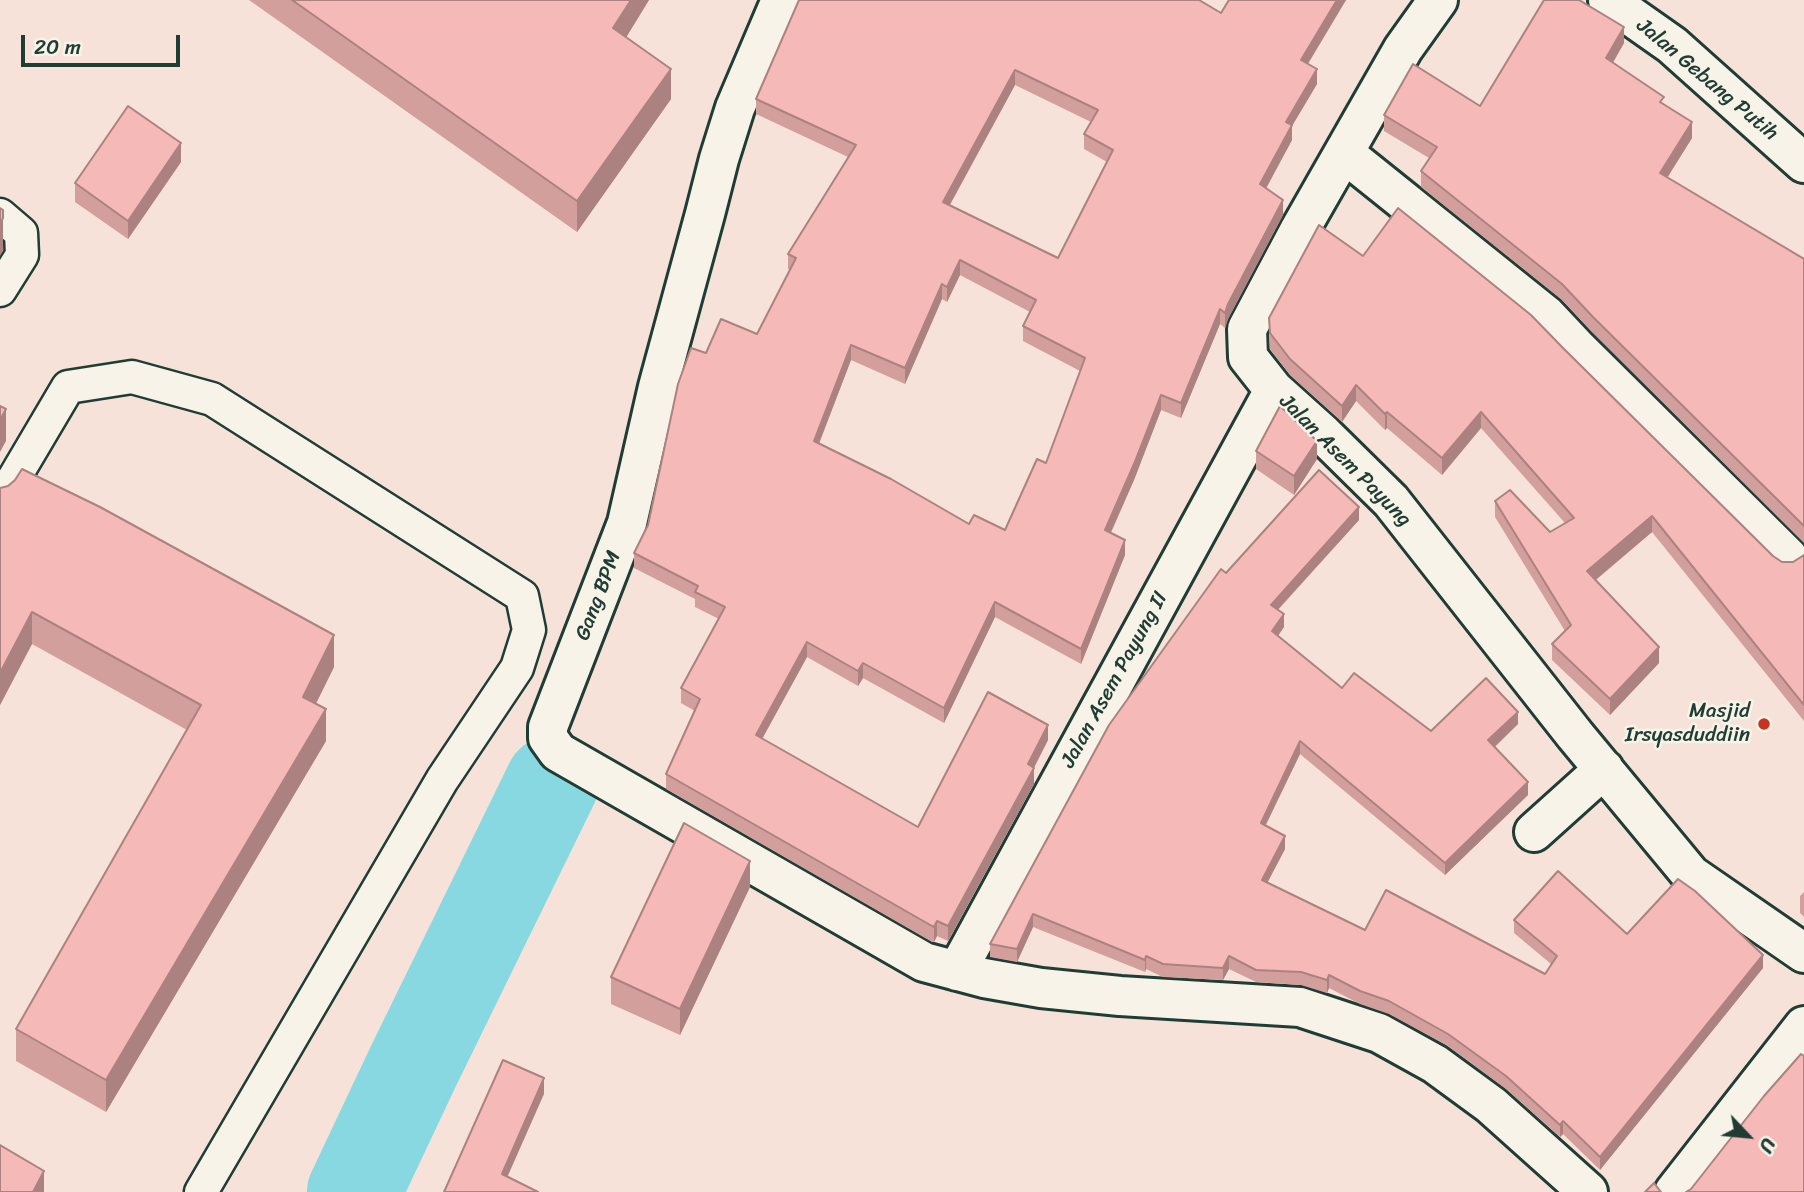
<!DOCTYPE html>
<html>
<head>
<meta charset="utf-8">
<style>
	body { margin:0 }
	#map { position:relative; width:1804px; height:1192px; overflow:hidden; background:#f6e2d9; font-family:Sriracha,sans-serif }
	canvas { display:block }
	.north { position:absolute; left:1713px; top:1101px; width:70px; height:70px; -webkit-text-stroke:5px #f7f3e8; paint-order:stroke; rotate:116deg; font-size:19px; font-weight:700; line-height:28px; text-align:center; color:#1f3d34 }
	.north::after { content:''; display:block; margin:auto; width:24px; height:32px; background:#1f3d34; clip-path:polygon(50% 0,100% 100%,50% 72%,0 100%) }
	.scale { position:absolute; left:21px; top:35px; width:159px; height:32px; box-sizing:border-box; border:4px solid #1f3d34; border-top:0; padding-left:9px; font-size:21px; line-height:24px; white-space:nowrap; color:#1f3d34; -webkit-text-stroke:5px #f7f3e8; paint-order:stroke }
</style>
</head>
<body>
<div id="map">
<canvas width="1804" height="1192"></canvas>
<div class="north">U</div>
<div class="scale">20 m</div>
</div>
<script>
const ctx = document.querySelector('canvas').getContext('2d');
ctx.lineJoin = 'round';
function stroke(path, color, width, dash) { ctx.strokeStyle = color; ctx.lineWidth = width; ctx.lineCap = dash ? 'butt' : 'round'; ctx.setLineDash(dash || []); ctx.stroke(path); }
function paint(path, color) { ctx.fillStyle = color; ctx.fill(path, 'evenodd'); }
function write(font, color, halo, rows, align = 'center') {
  ctx.font = font + ' Sriracha,sans-serif'; ctx.lineWidth = 5; ctx.setLineDash([]); ctx.textBaseline = 'middle'; ctx.strokeStyle = halo; ctx.fillStyle = color; for (const [text, x, y, turn = 0] of rows) {
    ctx.save(); ctx.translate(x, y); ctx.rotate((+turn || 0) * Math.PI / 180); ctx.textAlign = isNaN(turn) ? turn : align; if (halo) ctx.strokeText(text, 0, 0); ctx.fillText(text, 0, 0); ctx.restore();
  }
}
stroke(new Path2D(`
	M 354,1192 L 413,1067 L 552,783`), '#87d8e0', 94);
const service = new Path2D(`
	M 0,215 L 21,233 L 22,255 L 0,290
	M 0,502 L 68,387 L 132,377 L 212,399 L 522,596 L 529,630 L 517,668 L 442,780 L 201,1192`);
const minor = new Path2D(`
	M 781,0 L 735,108 L 719,159 L 705,214 L 658,387 L 627,523 L 548,727 L 548,738 L 558,752 L 924,962 L 984,978 L 1041,988 L 1120,996 L 1300,1007 L 1379,1033 L 1435,1064 L 1491,1105 L 1588,1192
	M 1438,0 L 1403,49 L 1299,231 L 1247,329 L 1248,357 L 1274,390 L 1323,434 L 1391,501 L 1575,735 L 1691,875 L 1804,953
	M 1608,0 L 1672,45 L 1804,163
	M 1344,153 L 1546,315 L 1577,348 L 1788,557
	M 1534,832 L 1604,769
	M 957,971 L 1274,390
	M 1674,1192 L 1804,1026`);
stroke(service, '#1f3d34', 37);
stroke(minor, '#1f3d34', 44);
stroke(service, '#f7f3e8', 32);
stroke(minor, '#f7f3e8', 38);
paint(new Path2D(`
	M 249,0 L 649,0 L 626,37 L 671,99 L 577,232 Z
	M 1229,0 L 1346,0 L 1308,64 L 1317,84 L 1292,126 L 1292,140 L 1266,189 L 1283,215 L 1228,319 L 1225,328 L 1220,324 L 1181,418 L 1161,410 L 1134,480 L 1111,533 L 1125,555 L 1081,664 L 995,617 L 944,723 L 863,678 L 858,686 L 807,657 L 762,739 L 918,827 L 1048,740 L 1034,768 L 1034,784 L 948,941 L 937,936 L 934,942 L 932,942 L 666,789 L 666,774 L 695,711 L 681,703 L 681,688 L 719,619 L 695,607 L 695,599 L 634,568 L 634,553 L 648,525 L 706,353 L 757,334 L 790,270 L 788,269 L 788,254 L 848,157 L 756,114 L 756,99 L 1221,13 ZM 1015,85 L 1091,122 L 1084,134 L 1084,149 L 1107,162 L 1058,258 L 950,205 ZM 960,275 L 1030,312 L 1023,326 L 1023,341 L 1080,371 L 1046,463 L 1005,530 L 969,524 L 819,444 L 851,360 L 905,384 L 942,299 L 947,302 Z
	M 1624,43 L 1613,63 L 1664,104 L 1692,138 L 1667,178 L 1804,259 L 1804,543 L 1593,333 L 1562,300 L 1421,187 L 1421,171 L 1429,158 L 1384,131 L 1384,115 L 1480,106 Z
	M 181,162 L 128,239 L 75,202 L 75,183 Z
	M 1363,256 L 1562,347 L 1773,556 L 1782,562 L 1793,562 L 1804,555 L 1804,721 L 1652,532 L 1596,580 L 1659,663 L 1610,715 L 1552,660 L 1552,644 L 1565,631 L 1495,517 L 1495,501 L 1550,532 L 1565,523 L 1481,428 L 1442,475 L 1387,428 L 1385,430 L 1356,401 L 1342,422 L 1290,375 L 1270,349 L 1269,318 Z
	M 1256,451 L 1317,459 L 1294,495 L 1256,469 Z
	M 0,488 L 334,667 L 316,704 L 326,741 L 106,1112 L 16,1061 L 16,1029 L 187,730 L 32,644 L 0,705 Z
	M 1359,520 L 1278,610 L 1284,627 L 1278,636 L 1342,688 L 1431,731 L 1518,724 L 1495,747 L 1528,795 L 1445,875 L 1300,754 L 1265,825 L 1285,849 L 1267,883 L 1365,930 L 1545,974 L 1551,964 L 1514,933 L 1514,920 L 1627,934 L 1763,968 L 1600,1170 L 1563,1134 L 1560,1137 L 1506,1089 L 1448,1046 L 1389,1014 L 1360,1004 L 1329,988 L 1327,993 L 1301,985 L 1256,982 L 1229,969 L 1223,980 L 1163,977 L 1146,969 L 1145,972 L 1033,927 L 1017,962 L 990,957 L 990,944 L 1226,573 Z
	M 750,887 L 680,1035 L 611,1004 L 611,977 Z
	M 1804,892 L 1804,917 L 1800,913 L 1800,896 Z`), '#d39f9d');
paint(new Path2D(`
	M 631,0 L 649,0 L 613,59 L 613,28 Z
	M 1337,0 L 1346,0 L 1301,75 L 1301,60 Z
	M 1624,27 L 1624,43 L 1606,74 L 1606,58 Z
	M 671,69 L 671,99 L 577,232 L 577,201 Z
	M 1317,69 L 1317,84 L 1292,126 L 1292,140 L 1260,199 L 1260,184 L 1286,122 Z
	M 1015,70 L 1015,85 L 943,217 L 943,202 Z
	M 1692,122 L 1692,138 L 1660,189 L 1660,173 Z
	M 181,143 L 181,162 L 128,239 L 128,221 Z
	M 1283,200 L 1283,215 L 1228,319 L 1225,328 L 1225,313 L 1228,304 Z
	M 3,218 L 3,250 L 0,256 L 0,224 Z
	M 960,260 L 960,275 L 947,302 L 947,287 Z
	M 942,284 L 942,299 L 905,384 L 905,368 Z
	M 1220,309 L 1220,324 L 1181,418 L 1181,403 Z
	M 851,345 L 851,360 L 814,456 L 814,441 Z
	M 1356,385 L 1356,401 L 1342,422 L 1342,406 Z
	M 1161,395 L 1161,410 L 1134,480 L 1105,545 L 1105,530 Z
	M 6,409 L 6,441 L 0,452 L 0,420 Z
	M 1387,412 L 1387,428 L 1385,430 L 1385,414 Z
	M 1481,412 L 1481,428 L 1442,475 L 1442,458 Z
	M 1317,441 L 1317,459 L 1294,495 L 1294,476 Z
	M 1359,507 L 1359,520 L 1271,617 L 1271,605 Z
	M 1652,516 L 1652,532 L 1587,587 L 1587,571 Z
	M 1125,540 L 1125,555 L 1081,664 L 1081,649 Z
	M 995,602 L 995,617 L 944,723 L 944,708 Z
	M 32,612 L 32,644 L 0,705 L 0,673 Z
	M 1284,614 L 1284,627 L 1272,644 L 1272,631 Z
	M 334,635 L 334,667 L 303,729 L 303,697 Z
	M 807,642 L 807,657 L 756,750 L 756,735 Z
	M 1659,647 L 1659,663 L 1610,715 L 1610,699 Z
	M 863,663 L 863,678 L 858,686 L 858,671 Z
	M 326,709 L 326,741 L 106,1112 L 106,1080 Z
	M 1518,712 L 1518,724 L 1488,753 L 1488,740 Z
	M 1048,725 L 1048,740 L 1028,779 L 1028,764 Z
	M 1300,741 L 1300,754 L 1261,835 L 1261,823 Z
	M 1034,768 L 1034,784 L 948,941 L 948,926 Z
	M 1528,782 L 1528,795 L 1445,875 L 1445,863 Z
	M 1285,836 L 1285,849 L 1262,893 L 1262,880 Z
	M 750,861 L 750,887 L 680,1035 L 680,1009 Z
	M 1033,914 L 1033,927 L 1017,962 L 1017,949 Z
	M 937,921 L 937,936 L 934,942 L 934,927 Z
	M 1763,955 L 1763,968 L 1600,1170 L 1600,1157 Z
	M 1146,956 L 1146,969 L 1145,972 L 1145,960 Z
	M 1229,956 L 1229,969 L 1223,980 L 1223,968 Z
	M 1329,975 L 1329,988 L 1327,993 L 1327,980 Z
	M 544,1078 L 544,1094 L 502,1189 L 502,1174 Z
	M 1563,1121 L 1563,1134 L 1560,1137 L 1560,1125 Z
	M 44,1171 L 44,1192 L 33,1192 Z`), '#ac8280');
const building = new Path2D(`
	M 292,0 L 631,0 L 613,28 L 671,69 L 577,201 Z
	M 799,0 L 1199,0 L 1221,13 L 1229,0 L 1337,0 L 1301,60 L 1317,69 L 1286,122 L 1292,125 L 1260,184 L 1283,200 L 1228,304 L 1225,313 L 1220,309 L 1181,403 L 1161,395 L 1134,464 L 1105,530 L 1125,540 L 1081,649 L 995,602 L 944,708 L 863,663 L 858,671 L 807,642 L 756,735 L 918,827 L 988,692 L 1048,725 L 1028,764 L 1034,768 L 948,926 L 937,921 L 934,927 L 932,926 L 666,774 L 700,699 L 681,688 L 725,607 L 695,592 L 698,586 L 634,553 L 648,525 L 678,384 L 691,348 L 706,353 L 721,319 L 757,334 L 796,258 L 788,254 L 856,145 L 756,99 ZM 1015,70 L 1098,110 L 1084,134 L 1113,150 L 1058,258 L 943,202 ZM 960,260 L 1036,300 L 1023,326 L 1085,358 L 1046,463 L 1037,459 L 1005,530 L 974,515 L 969,524 L 891,479 L 814,441 L 851,345 L 905,368 L 942,284 L 947,287 Z
	M 1544,0 L 1579,0 L 1624,27 L 1606,58 L 1664,97 L 1660,102 L 1692,122 L 1660,173 L 1804,259 L 1804,526 L 1593,317 L 1562,284 L 1421,171 L 1437,147 L 1384,115 L 1413,64 L 1480,106 Z
	M 128,106 L 181,143 L 128,221 L 75,183 Z
	M 0,208 L 3,210 L 3,218 L 0,224 Z
	M 1398,208 L 1531,315 L 1562,347 L 1773,556 L 1782,562 L 1793,562 L 1804,555 L 1804,705 L 1652,516 L 1587,571 L 1659,647 L 1610,699 L 1552,644 L 1571,625 L 1495,501 L 1510,490 L 1550,532 L 1574,518 L 1481,412 L 1442,458 L 1387,412 L 1385,414 L 1356,385 L 1342,406 L 1290,359 L 1270,333 L 1269,318 L 1319,225 L 1363,256 Z
	M 0,406 L 6,409 L 0,420 Z
	M 1280,406 L 1317,441 L 1294,476 L 1256,451 Z
	M 22,469 L 100,507 L 334,635 L 303,697 L 326,709 L 106,1080 L 16,1029 L 201,705 L 32,612 L 0,673 L 0,488 L 8,486 L 15,480 Z
	M 1319,470 L 1359,507 L 1271,605 L 1284,614 L 1272,631 L 1342,688 L 1354,673 L 1431,731 L 1486,678 L 1518,712 L 1488,740 L 1528,782 L 1445,863 L 1300,741 L 1261,823 L 1285,836 L 1262,880 L 1365,930 L 1386,890 L 1545,974 L 1557,956 L 1514,920 L 1558,871 L 1627,934 L 1678,879 L 1695,891 L 1763,955 L 1600,1157 L 1563,1121 L 1560,1125 L 1506,1076 L 1448,1034 L 1389,1001 L 1360,991 L 1329,975 L 1327,980 L 1301,972 L 1256,970 L 1229,956 L 1223,968 L 1163,964 L 1146,956 L 1145,960 L 1033,914 L 1017,949 L 990,944 L 1109,725 L 1221,569 L 1226,573 Z
	M 684,823 L 750,861 L 680,1009 L 611,977 Z
	M 1801,1054 L 1804,1056 L 1804,1192 L 1686,1192 L 1691,1189 L 1764,1096 Z
	M 503,1060 L 544,1078 L 502,1174 L 538,1192 L 444,1192 Z
	M 0,1145 L 44,1171 L 33,1192 L 0,1192 Z
	M 1654,1183 L 1661,1192 L 1645,1192 Z`);
paint(building, '#f5b9b7');
stroke(building, '#ac8280', 2);
for (const [x, y, r, color] of [
	[1764,724,7,"#c8321e"]
]) { const dot = new Path2D(); dot.arc(x, y, r, 0, 2 * Math.PI); ctx.fillStyle = color; ctx.fill(dot); stroke(dot, '#f7f3e8', 2.5); }
write('21px', '#1f3d34', '#f7f3e8', [
	["Jalan Gebang Putih",1707,80,40],
	["Jalan Asem Payung",1345,461,45],
	["Gang BPM",599,596,-69],
	["Jalan Asem Payung II",1115,680,-61]
]);
write('21px', '#1f3d34', '#f7f3e8', [
	["Masjid",1750,712],
	["Irsyasduddiin",1750,736]
], 'right');
</script>
</body>
</html>
